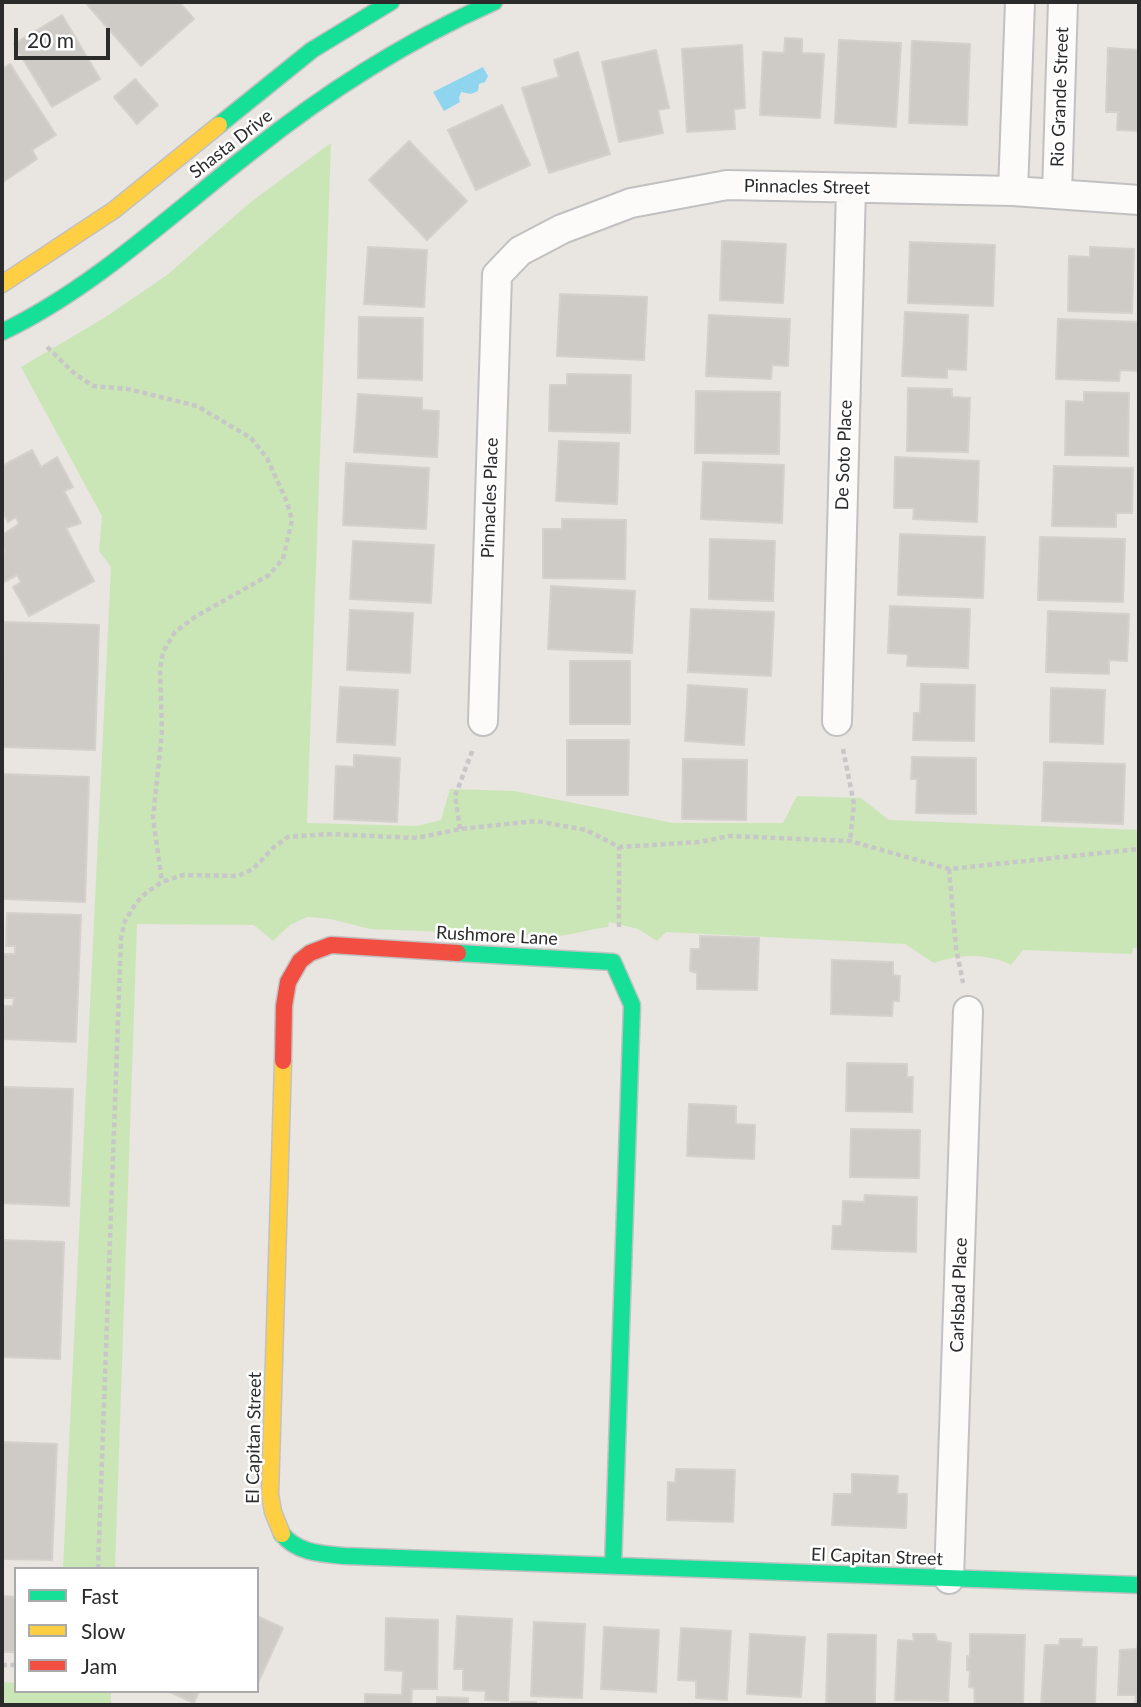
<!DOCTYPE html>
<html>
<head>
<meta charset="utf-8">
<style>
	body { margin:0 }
	#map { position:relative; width:1141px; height:1707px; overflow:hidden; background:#e9e5e0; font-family:Lato,sans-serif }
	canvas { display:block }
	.frame { position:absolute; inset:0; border:4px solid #2b2b2b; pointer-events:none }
	.legend { position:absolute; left:14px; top:1567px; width:245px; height:126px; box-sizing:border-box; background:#fff; border:2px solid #aaa; margin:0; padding:9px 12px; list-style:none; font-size:21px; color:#2b2b2b }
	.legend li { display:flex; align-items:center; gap:14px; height:35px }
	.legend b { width:35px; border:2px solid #aaa }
	.scale { position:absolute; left:14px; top:28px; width:96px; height:32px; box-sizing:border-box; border:4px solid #2b2b2b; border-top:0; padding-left:9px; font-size:21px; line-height:24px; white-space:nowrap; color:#2b2b2b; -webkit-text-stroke:5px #fff; paint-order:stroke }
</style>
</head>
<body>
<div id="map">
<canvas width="1141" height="1707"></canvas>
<div class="frame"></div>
<ul class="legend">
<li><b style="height:9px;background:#16e098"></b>Fast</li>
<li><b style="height:9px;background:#ffcf43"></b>Slow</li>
<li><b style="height:9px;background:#f24e42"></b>Jam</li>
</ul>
<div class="scale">20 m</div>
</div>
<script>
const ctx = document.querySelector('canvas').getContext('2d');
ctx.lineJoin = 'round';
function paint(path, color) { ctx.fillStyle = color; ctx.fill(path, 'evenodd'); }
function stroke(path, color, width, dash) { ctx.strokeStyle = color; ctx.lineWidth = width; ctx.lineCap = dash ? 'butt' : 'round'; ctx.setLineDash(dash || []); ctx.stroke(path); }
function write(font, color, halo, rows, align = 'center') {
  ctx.font = font + ' Lato,sans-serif'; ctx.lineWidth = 5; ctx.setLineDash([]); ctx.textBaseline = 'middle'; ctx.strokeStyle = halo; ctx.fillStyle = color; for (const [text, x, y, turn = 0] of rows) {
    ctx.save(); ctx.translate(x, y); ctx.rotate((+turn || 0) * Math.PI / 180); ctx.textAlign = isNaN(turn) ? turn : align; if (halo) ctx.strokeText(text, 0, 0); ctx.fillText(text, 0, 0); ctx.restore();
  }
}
paint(new Path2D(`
	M 331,143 L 307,823 L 417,826 L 441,820 L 450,789 L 514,791 L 673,823 L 783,823 L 797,796 L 861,798 L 889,820 L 1139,830 L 1139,948 L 1133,948 L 1132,954 L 1023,950 L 1011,965 C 987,953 959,954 934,963 L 905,944 L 666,932 L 657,941 L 638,929 L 609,922 L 608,927 C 589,929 573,935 555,936 L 370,929 L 331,919 L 307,917 L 290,925 L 273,941 L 254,925 L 137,924 L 115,1569 L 63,1569 L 111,567 L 99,551 L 102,516 L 21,367 L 104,318 L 167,275 L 252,201 Z
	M 2,1682 L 16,1683 L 16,1691 L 111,1691 L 111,1705 L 2,1705 Z`), '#cae6b7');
paint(new Path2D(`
	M 483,67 L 488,76 L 485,82 L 479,84 L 478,91 L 471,94 L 461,92 L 459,98 L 460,102 L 444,111 L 433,92 Z`), '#8fd5ef');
const building = new Path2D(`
	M 85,2 L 179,2 L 194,19 L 141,66 Z
	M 62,15 L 100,79 L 52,107 L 14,44 Z
	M 785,38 L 802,39 L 802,53 L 824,54 L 820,118 L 760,115 L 763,52 L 784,53 Z
	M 839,40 L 901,43 L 896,127 L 835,123 Z
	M 912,41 L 970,44 L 967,125 L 909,123 Z
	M 742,45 L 745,108 L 734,109 L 735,129 L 687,132 L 682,49 Z
	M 1108,48 L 1139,50 L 1139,131 L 1117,130 L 1118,112 L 1106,112 Z
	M 656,50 L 669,108 L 658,110 L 663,133 L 619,142 L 602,62 Z
	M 578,52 L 610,154 L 549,173 L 522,88 L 559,77 L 554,60 Z
	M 10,64 L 56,135 L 32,150 L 37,159 L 3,182 L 2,69 Z
	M 135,79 L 158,105 L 137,124 L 114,97 Z
	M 502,105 L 530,165 L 476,190 L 448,130 Z
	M 409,141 L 467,201 L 427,240 L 369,180 Z
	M 722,241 L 786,244 L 783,303 L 720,300 Z
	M 910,242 L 995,245 L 993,306 L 908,303 Z
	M 368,247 L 427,250 L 424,307 L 364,304 Z
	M 1090,247 L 1134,249 L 1132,313 L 1068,311 L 1069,256 L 1090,257 Z
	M 560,294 L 647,297 L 644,360 L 557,356 Z
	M 905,312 L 968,315 L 966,370 L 947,369 L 947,378 L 902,376 Z
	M 709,315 L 790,319 L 788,366 L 772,365 L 771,379 L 706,376 Z
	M 359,317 L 423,318 L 422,380 L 358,378 Z
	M 1058,319 L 1139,322 L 1139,371 L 1120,370 L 1119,381 L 1056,379 Z
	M 567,374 L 631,375 L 630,433 L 549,431 L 550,385 L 567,385 Z
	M 908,388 L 952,389 L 952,397 L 970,398 L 968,452 L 907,451 Z
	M 696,391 L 780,392 L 779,454 L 695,453 Z
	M 1084,392 L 1129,393 L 1128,456 L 1065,455 L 1066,401 L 1084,402 Z
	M 358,394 L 422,398 L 422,410 L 439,411 L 437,457 L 354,452 Z
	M 559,441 L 619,443 L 617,504 L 556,501 Z
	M 32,450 L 41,467 L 57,457 L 73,487 L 64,491 L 81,523 L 66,528 L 94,581 L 29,616 L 13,587 L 21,582 L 17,575 L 2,583 L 2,554 L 5,552 L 2,546 L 2,535 L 19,524 L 16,517 L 8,522 L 2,510 L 2,466 Z
	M 895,457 L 979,461 L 977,522 L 913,519 L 914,508 L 894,508 Z
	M 703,462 L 784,465 L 782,523 L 701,519 Z
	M 346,463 L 429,468 L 426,529 L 343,525 Z
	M 1054,466 L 1133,468 L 1132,513 L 1116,513 L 1116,527 L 1052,526 Z
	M 562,519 L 626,520 L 625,579 L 543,578 L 543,529 L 562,529 Z
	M 900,534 L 985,537 L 983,598 L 898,595 Z
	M 1040,537 L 1125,539 L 1123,602 L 1038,600 Z
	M 710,539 L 775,541 L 773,601 L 709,599 Z
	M 353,541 L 434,545 L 431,603 L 350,599 Z
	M 551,586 L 635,591 L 632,653 L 548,649 Z
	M 890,606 L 970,609 L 968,668 L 907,666 L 908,654 L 888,653 Z
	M 691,609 L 774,612 L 771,676 L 688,672 Z
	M 350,610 L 413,613 L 410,673 L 347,670 Z
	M 1048,611 L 1129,614 L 1127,661 L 1109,660 L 1109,674 L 1046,672 Z
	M 4,622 L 99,625 L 95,750 L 2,747 Z
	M 570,661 L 630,661 L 630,724 L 570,724 Z
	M 921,684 L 975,685 L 974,741 L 913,740 L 914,713 L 920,713 Z
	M 688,685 L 747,689 L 744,745 L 685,741 Z
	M 340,687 L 398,690 L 395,745 L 337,742 Z
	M 1051,688 L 1105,690 L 1103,744 L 1050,742 Z
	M 567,740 L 629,740 L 628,795 L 567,795 Z
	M 354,755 L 400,758 L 397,822 L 334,819 L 336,766 L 354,767 Z
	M 912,757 L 976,758 L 976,814 L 916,813 L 917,779 L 911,779 Z
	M 683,759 L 747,760 L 746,820 L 682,819 Z
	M 1044,762 L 1125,764 L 1123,824 L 1042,821 Z
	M 2,774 L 89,777 L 85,902 L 2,899 Z
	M 7,913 L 81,915 L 76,1042 L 2,1039 L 4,1006 L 13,1006 L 14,998 L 2,998 L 2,954 L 15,954 L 15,946 L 6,946 Z
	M 700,936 L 759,938 L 757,990 L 697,989 L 697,973 L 690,971 L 691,949 L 700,949 Z
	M 832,960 L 893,962 L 893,975 L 900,976 L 899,1001 L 893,1001 L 892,1016 L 831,1014 Z
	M 847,1063 L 907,1064 L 907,1077 L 913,1077 L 912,1112 L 846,1111 Z
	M 2,1087 L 73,1089 L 69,1206 L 2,1203 Z
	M 689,1104 L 736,1106 L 736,1124 L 755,1125 L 754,1159 L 687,1156 Z
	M 851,1129 L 920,1130 L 919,1178 L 850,1177 Z
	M 865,1195 L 917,1197 L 916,1252 L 832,1249 L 833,1226 L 842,1226 L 843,1201 L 864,1202 Z
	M 2,1240 L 64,1242 L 60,1359 L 2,1357 Z
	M 2,1442 L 57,1444 L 52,1560 L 2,1559 Z
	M 676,1469 L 735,1470 L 733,1522 L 667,1520 L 668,1482 L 675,1483 Z
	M 852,1474 L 898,1476 L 897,1494 L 907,1494 L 906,1528 L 832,1525 L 834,1494 L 852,1494 Z
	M 2,1596 L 16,1597 L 16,1652 L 2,1652 Z
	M 257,1616 L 283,1628 L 257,1685 Z
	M 457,1616 L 512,1619 L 508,1701 L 485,1700 L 486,1691 L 463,1690 L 463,1669 L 454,1669 Z
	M 386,1618 L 438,1620 L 437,1689 L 412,1689 L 411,1705 L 365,1705 L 365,1694 L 402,1695 L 403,1671 L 385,1670 Z
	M 534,1622 L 585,1624 L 582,1698 L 531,1696 Z
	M 604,1627 L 659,1630 L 656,1692 L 601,1689 Z
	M 681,1628 L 731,1631 L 727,1700 L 696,1698 L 696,1681 L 678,1680 Z
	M 750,1634 L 805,1637 L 801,1697 L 747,1694 Z
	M 828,1634 L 876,1635 L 875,1705 L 826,1705 Z
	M 913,1634 L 935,1634 L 937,1641 L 951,1643 L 948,1701 L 895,1700 L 898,1640 L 914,1641 Z
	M 970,1634 L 1025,1635 L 1023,1705 L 975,1705 L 974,1688 L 969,1687 L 970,1671 L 967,1670 L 967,1656 L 970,1657 Z
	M 1060,1639 L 1082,1639 L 1081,1647 L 1097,1647 L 1095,1705 L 1041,1704 L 1045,1645 L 1059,1645 Z
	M 1138,1641 L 1139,1705 L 1135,1705 L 1136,1695 L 1118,1695 L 1120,1650 L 1137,1649 Z
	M 168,1691 L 199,1691 L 194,1703 Z
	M 437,1697 L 468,1698 L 468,1705 L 437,1705 Z
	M 511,1702 L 536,1702 L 536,1705 L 511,1705 Z`);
paint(building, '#cecbc7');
stroke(building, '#d4d1cc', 2);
const street = new Path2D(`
	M 1013,191 L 1020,2
	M 1057,193 L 1063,2
	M 483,721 L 497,275 L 520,251 L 562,229 L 631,203 L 727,185 L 1013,191 L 1139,200
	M 837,721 L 851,188
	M 949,1579 L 968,1011`);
const fast = new Path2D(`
	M 219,125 L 312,50 L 391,2
	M 2,332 C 94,288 171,214 251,152 C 326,92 406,41 494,2
	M 458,953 L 613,962 L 632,1005 L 613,1566
	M 282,1534 C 297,1553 322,1554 345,1556 L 1139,1585`);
const slow = new Path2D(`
	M 2,284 L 114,210 L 219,125
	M 282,1534 L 273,1512 L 270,1494 L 283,1061`);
const jam = new Path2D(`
	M 283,1061 L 284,1006 L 288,982 L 300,961 L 310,953 L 331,945 L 458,953`);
stroke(street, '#c2c1c2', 32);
stroke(fast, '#c2c1c2', 19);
stroke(slow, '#c2c1c2', 19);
stroke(jam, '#c2c1c2', 19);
stroke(new Path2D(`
	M 47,347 L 74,373 L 93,386 L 128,389 L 197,406 L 251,438 L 267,458 L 287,502 L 292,520 L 283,559 L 269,575 L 195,617 L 175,632 L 163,652 L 160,669 L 162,732 L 153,818 L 162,882
	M 843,749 L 854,804 L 850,841
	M 460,829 L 455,796 L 473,749
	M 949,869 L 956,948 L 963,983
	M 619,927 L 619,847
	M 98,1569 L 121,938 L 125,921 L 136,903 L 147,892 L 162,882 L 183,875 L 238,876 L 253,869 L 274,847 L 288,837 L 328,834 L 417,838 L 460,829 L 536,821 L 586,830 L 619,847 L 699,842 L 730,836 L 850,841 L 949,869 L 1139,849
	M 2,1665 L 16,1665`), '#c8c7c7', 4.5, [5, 3.5]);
stroke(street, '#fcfbfa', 28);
stroke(fast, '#16e098', 16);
stroke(slow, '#ffcf43', 16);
stroke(jam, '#f24e42', 16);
write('18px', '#2b2b2b', '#fff', [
	["Rio Grande Street",1060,97,-88],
	["Shasta Drive",231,144,-38],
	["Pinnacles Street",807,187,1],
	["De Soto Place",844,455,-88],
	["Pinnacles Place",490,498,-88],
	["Rushmore Lane",497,936,3],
	["Carlsbad Place",959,1295,-88],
	["El Capitan Street",254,1438,-89],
	["El Capitan Street",877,1557,2]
]);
</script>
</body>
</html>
